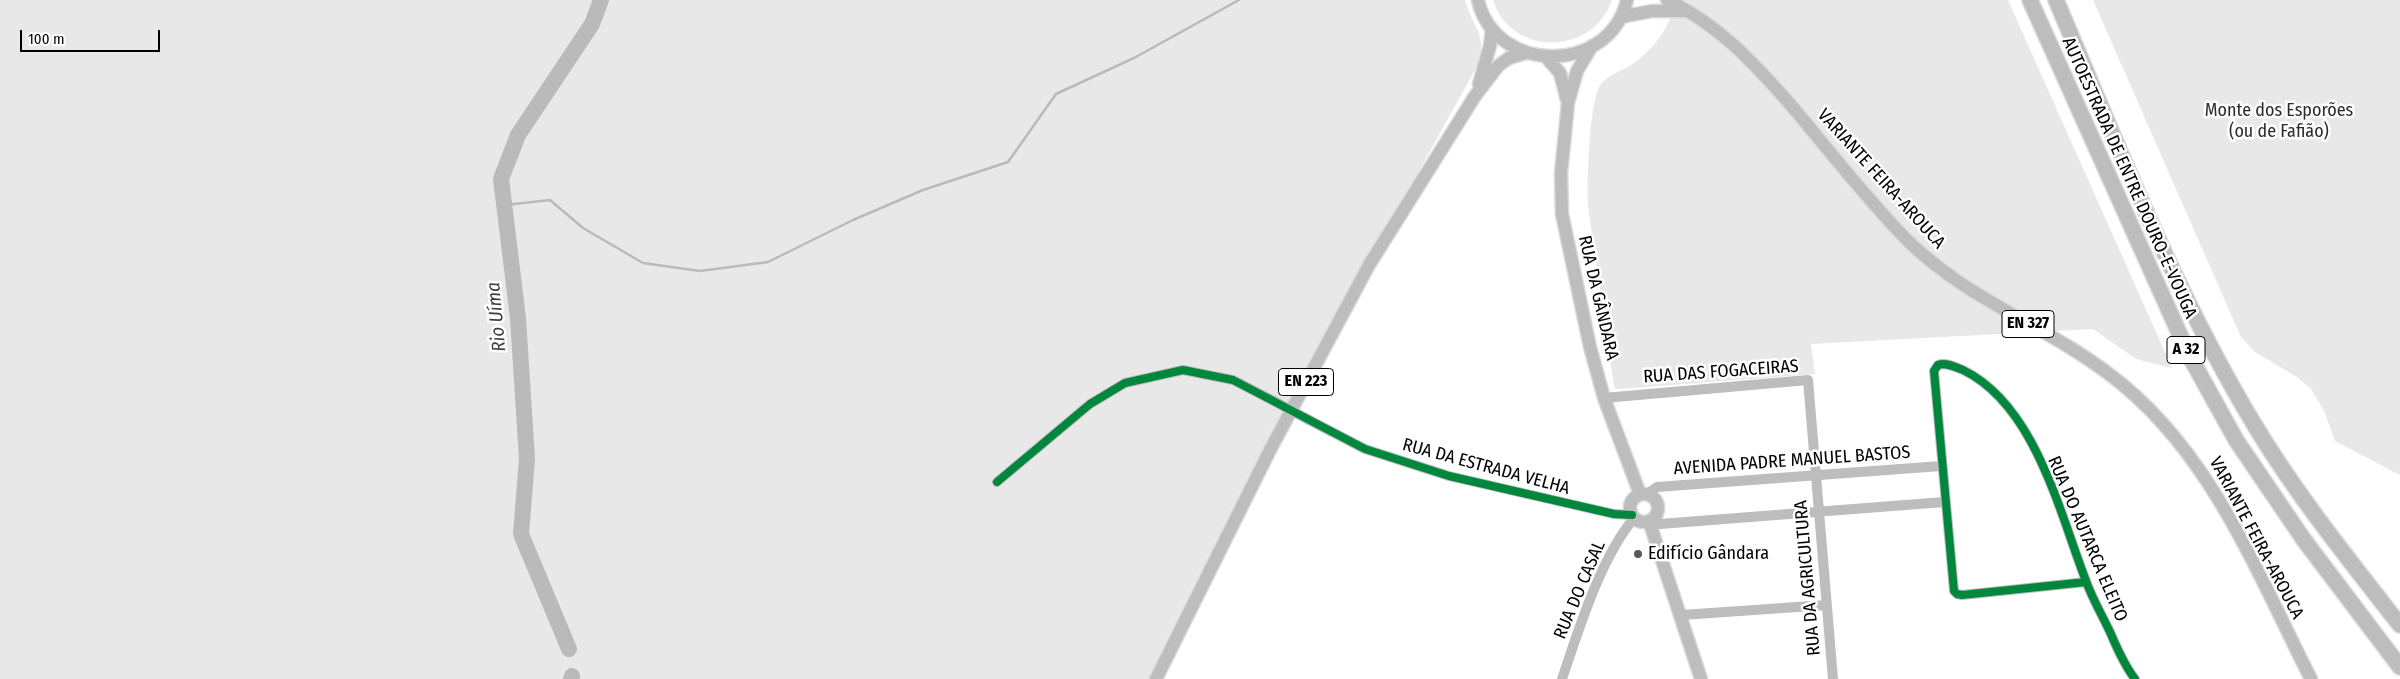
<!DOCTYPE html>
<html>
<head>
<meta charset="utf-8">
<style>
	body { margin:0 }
	#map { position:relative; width:2400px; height:679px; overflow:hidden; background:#fff; font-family:"Fira Sans Condensed",sans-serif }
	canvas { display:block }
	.scale { position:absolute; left:20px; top:30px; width:140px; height:22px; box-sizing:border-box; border:2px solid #000; border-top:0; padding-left:6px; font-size:15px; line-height:18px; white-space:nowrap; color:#000; -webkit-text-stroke:4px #fff; paint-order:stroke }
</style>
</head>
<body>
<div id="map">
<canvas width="2400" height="679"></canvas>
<div class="scale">100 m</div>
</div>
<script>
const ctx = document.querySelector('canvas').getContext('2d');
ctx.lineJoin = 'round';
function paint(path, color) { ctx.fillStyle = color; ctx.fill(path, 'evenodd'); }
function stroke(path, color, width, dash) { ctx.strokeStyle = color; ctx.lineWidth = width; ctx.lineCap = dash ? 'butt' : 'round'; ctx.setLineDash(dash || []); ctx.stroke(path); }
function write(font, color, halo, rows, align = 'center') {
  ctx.font = font + ' "Fira Sans Condensed",sans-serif'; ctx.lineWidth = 5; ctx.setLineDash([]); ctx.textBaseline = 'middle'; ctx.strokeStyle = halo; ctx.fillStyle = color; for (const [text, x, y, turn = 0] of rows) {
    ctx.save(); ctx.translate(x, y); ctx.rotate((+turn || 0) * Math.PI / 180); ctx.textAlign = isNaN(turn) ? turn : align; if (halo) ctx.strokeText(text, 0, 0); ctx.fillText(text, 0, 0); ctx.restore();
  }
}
paint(new Path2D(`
	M 0,0 L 1465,0 C 1473,28 1490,38 1476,68 L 1291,402 L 1150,679 L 0,679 Z
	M 1493,0 L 1612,0 C 1593,56 1511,57 1493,0 Z
	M 1676,0 L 2008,0 L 2172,368 L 2136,359 L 2093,329 L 1811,344 L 1815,374 L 1618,389 L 1614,387 L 1588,206 C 1587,184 1589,99 1601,84 C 1608,75 1621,71 1631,65 C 1653,51 1671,26 1676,0 Z
	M 2093,0 L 2400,0 L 2400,475 L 2335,441 L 2324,411 L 2311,389 L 2297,377 L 2255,352 L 2241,337 Z`), '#e8e8e8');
stroke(new Path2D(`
	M 505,205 L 550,200 L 583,228 L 643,263 L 700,271 L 768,262 L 853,220 L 923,190 L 1008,162 L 1056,94 L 1134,58 L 1239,0`), '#bababa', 2.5);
stroke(new Path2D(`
	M 569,649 L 521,534 L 527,459 L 518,318 L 501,179 L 518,135 L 592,24 L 601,0
	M 571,679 L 572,676`), '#bababa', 16);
const major = new Path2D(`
	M 1478,0 C 1495,75 1610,75 1627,0
	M 1667,0 C 1718,24 1753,62 1790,104 C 1828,149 1865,197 1906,239 C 1966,299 2043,324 2109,374 C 2210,449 2256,571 2311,679
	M 1621,17 L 1652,11 L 1684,11
	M 1592,46 L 1577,71 L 1568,103 L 1561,173 L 1562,214 L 1590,347 L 1604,398 L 1640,494
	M 1546,57 L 1560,73 L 1567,100
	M 1479,84 L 1490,46 L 1492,29
	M1630 508a14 14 0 1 1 28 0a14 14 0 1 1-28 0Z
	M 1649,521 L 1701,679
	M 1156,679 L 1271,448 L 1369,265 L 1475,96 L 1498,66 L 1509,58 L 1526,53`);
const highway = new Path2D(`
	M 2030,0 L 2189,355 L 2236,440 L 2304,540 L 2400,667
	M 2056,0 C 2117,143 2173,290 2254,424 C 2296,494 2349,560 2400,625`);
stroke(major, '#dbdbdb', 15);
stroke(highway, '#dbdbdb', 18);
stroke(new Path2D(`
	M 1604,398 L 1808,380 L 1833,679
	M 1309,420 L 1365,449 L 1449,476 L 1614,514 L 1632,515
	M 997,482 L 1090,404 L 1125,383 L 1183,370 L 1233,380 L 1272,400
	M 1647,494 L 1657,487 L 1941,466
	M 1653,518 L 1660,524 L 1944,502
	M 2086,582 L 1962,595 L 1957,594 L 1954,591 L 1934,371 L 1938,365 C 1946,362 1955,367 1963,370 C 2035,405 2059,511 2086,581 C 2092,598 2102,615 2110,632 C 2117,648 2124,665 2135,679
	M 1682,615 L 1826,605
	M 1562,679 C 1579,629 1600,559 1634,518`), '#bdbdbd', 10);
stroke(major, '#bdbdbd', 12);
stroke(highway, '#bdbdbd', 15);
stroke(new Path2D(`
	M 1272,400 L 1309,420`), '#bdbdbd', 10);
stroke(new Path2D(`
	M 997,482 L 1090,404 L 1125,383 L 1183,370 L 1233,380 L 1365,449 L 1449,476 L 1614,514 L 1632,515
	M 2086,582 L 1962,595 L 1957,594 L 1954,591 L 1934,371 L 1938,365 C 1946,362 1955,367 1963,370 C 2035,405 2059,511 2086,581 C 2092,598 2102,615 2110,632 C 2117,648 2124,665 2135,679`), '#00873e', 8);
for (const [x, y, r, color] of [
	[1638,554,5,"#595959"]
]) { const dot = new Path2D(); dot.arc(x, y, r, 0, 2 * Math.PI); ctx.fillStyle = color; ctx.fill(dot); stroke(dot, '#fff', 2); }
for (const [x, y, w] of [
	[2028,324,52],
	[2186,350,38],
	[1306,382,55]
]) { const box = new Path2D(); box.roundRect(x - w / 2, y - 13.5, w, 27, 4); ctx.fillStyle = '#fff'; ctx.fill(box); stroke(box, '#000', 1); }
write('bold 16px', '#000', null, [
	["EN 327",2028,324],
	["A 32",2186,350],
	["EN 223",1306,382]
]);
write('18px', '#2c2c2c', '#fff', [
	["Monte dos Esporões",2279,111],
	["(ou de Fafião)",2279,132]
]);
write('18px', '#000', '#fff', [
	["AUTOESTRADA DE ENTRE DOURO-E-VOUGA",2129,178,66],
	["VARIANTE FEIRA-AROUCA",1881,179,48],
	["RUA DA GÂNDARA",1598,298,77],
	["RUA DAS FOGACEIRAS",1721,372,-4],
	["AVENIDA PADRE MANUEL BASTOS",1792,461,-4],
	["RUA DA ESTRADA VELHA",1486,467,15],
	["VARIANTE FEIRA-AROUCA",2256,538,62],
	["RUA DO AUTARCA ELEITO",2087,539,67],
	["RUA DA AGRICULTURA",1808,578,-95],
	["RUA DO CASAL",1580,590,-67]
]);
write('18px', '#000', '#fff', [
	["Edifício Gândara",1648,554]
], 'left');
write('italic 19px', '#3d3d3d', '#fff', [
	["Rio Uíma",497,317,-95]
]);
</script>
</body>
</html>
